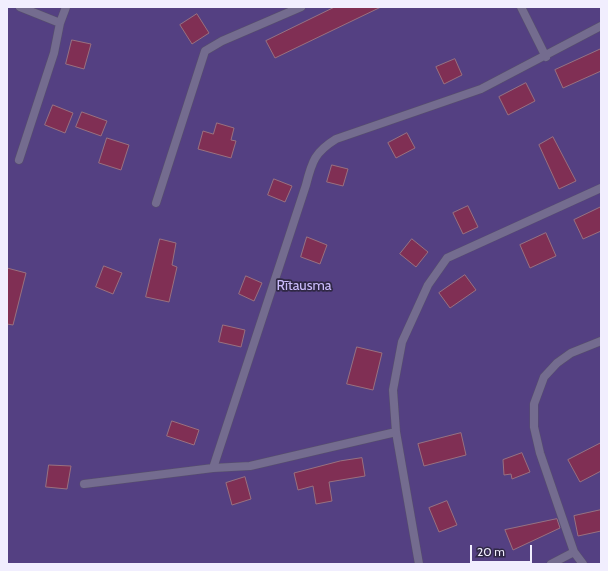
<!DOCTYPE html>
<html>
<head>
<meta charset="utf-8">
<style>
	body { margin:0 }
	#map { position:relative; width:608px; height:571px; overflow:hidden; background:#3a3251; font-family:Cabin,sans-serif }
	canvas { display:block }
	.frame { position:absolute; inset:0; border:8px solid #f1eefe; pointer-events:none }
	.scale { position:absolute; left:470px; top:545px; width:62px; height:18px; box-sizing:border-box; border:2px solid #f1eefe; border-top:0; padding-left:5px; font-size:12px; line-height:14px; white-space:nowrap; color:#f1eefe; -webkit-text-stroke:3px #302846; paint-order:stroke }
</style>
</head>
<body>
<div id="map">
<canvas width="608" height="571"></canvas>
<div class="frame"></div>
<div class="scale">20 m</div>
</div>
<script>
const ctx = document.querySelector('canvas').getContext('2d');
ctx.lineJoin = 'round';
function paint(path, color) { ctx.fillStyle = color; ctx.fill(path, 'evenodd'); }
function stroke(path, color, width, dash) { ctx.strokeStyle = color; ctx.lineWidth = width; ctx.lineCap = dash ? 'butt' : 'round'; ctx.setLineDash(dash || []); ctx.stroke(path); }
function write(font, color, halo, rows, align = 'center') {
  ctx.font = font + ' Cabin,sans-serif'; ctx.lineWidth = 3.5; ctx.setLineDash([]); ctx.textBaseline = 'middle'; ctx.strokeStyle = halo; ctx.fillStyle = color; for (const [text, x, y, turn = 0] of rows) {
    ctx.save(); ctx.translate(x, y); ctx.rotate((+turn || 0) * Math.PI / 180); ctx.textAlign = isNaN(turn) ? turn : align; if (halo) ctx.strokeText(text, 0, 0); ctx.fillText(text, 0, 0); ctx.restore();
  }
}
paint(new Path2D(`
	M 7,7 L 601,7 L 601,564 L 7,564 Z`), '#544082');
const building = new Path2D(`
	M 335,7 L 381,7 L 275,58 L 266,41 Z
	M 197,14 L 209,33 L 192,44 L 180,25 Z
	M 72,40 L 91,44 L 84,69 L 66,64 Z
	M 601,49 L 601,71 L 563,88 L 555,70 Z
	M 455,59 L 462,75 L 444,84 L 436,67 Z
	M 526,83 L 535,101 L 508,115 L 499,97 Z
	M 53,105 L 73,113 L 65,133 L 45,125 Z
	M 82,112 L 107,121 L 101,136 L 76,127 Z
	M 217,123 L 234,128 L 231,140 L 236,141 L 231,158 L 198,149 L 203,131 L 213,134 Z
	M 407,133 L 415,148 L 396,158 L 388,143 Z
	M 553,137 L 576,181 L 559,189 L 539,145 Z
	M 107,138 L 129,145 L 121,170 L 99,163 Z
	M 332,165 L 348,169 L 343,186 L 327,182 Z
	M 274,179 L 292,186 L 285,202 L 268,195 Z
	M 468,206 L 478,227 L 463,234 L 453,213 Z
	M 601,207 L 601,231 L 583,239 L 574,220 Z
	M 546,233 L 556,256 L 530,268 L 520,245 Z
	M 307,237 L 327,245 L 320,264 L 301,257 Z
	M 160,239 L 176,243 L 172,265 L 177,267 L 169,302 L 146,297 Z
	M 412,239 L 428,252 L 416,267 L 400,254 Z
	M 104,266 L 122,273 L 113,294 L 96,287 Z
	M 7,268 L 26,273 L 13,325 L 7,324 Z
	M 465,275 L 476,290 L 450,308 L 439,293 Z
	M 246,276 L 262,283 L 254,301 L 239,294 Z
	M 223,325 L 245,330 L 241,347 L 219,342 Z
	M 357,347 L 382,353 L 373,390 L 347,384 Z
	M 172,421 L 199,430 L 194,445 L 167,436 Z
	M 461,433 L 466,455 L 424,466 L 418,444 Z
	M 601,443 L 601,471 L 580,482 L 568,460 Z
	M 522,453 L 530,472 L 512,479 L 511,474 L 504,475 L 503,460 Z
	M 362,458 L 365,476 L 329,482 L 332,501 L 316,504 L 313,486 L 298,490 L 294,473 L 340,461 Z
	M 49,465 L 71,466 L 67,489 L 46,487 Z
	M 245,477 L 251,499 L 232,505 L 226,483 Z
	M 447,501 L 457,525 L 439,532 L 429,508 Z
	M 601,510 L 601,531 L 578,536 L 574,516 Z
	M 557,519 L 560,528 L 513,550 L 505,530 Z`);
paint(building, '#802f54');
stroke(building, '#99707f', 1);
const service = new Path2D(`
	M 521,7 L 546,57
	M 60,23 L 66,7
	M 19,160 L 54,53 L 60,23 L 20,7
	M 156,203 L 205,51 L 222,41 L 301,7
	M 213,468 L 306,185 C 312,161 315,152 336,139 L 481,89 L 601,26
	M 84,484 L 213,468 L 250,466 L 396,432
	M 419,564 L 396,432 L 393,390 L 402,342 L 428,285 L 447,258 L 601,188
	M 551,564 L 574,552
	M 583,564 L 574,552 L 540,453 L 534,427 L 534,404 L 544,377 L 557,363 L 571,353 L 601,341`);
stroke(service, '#57506a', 9);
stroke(service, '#746c8f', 8);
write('14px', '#cbbcfb', '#302846', [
	["Rītausma",304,286]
]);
</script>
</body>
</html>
